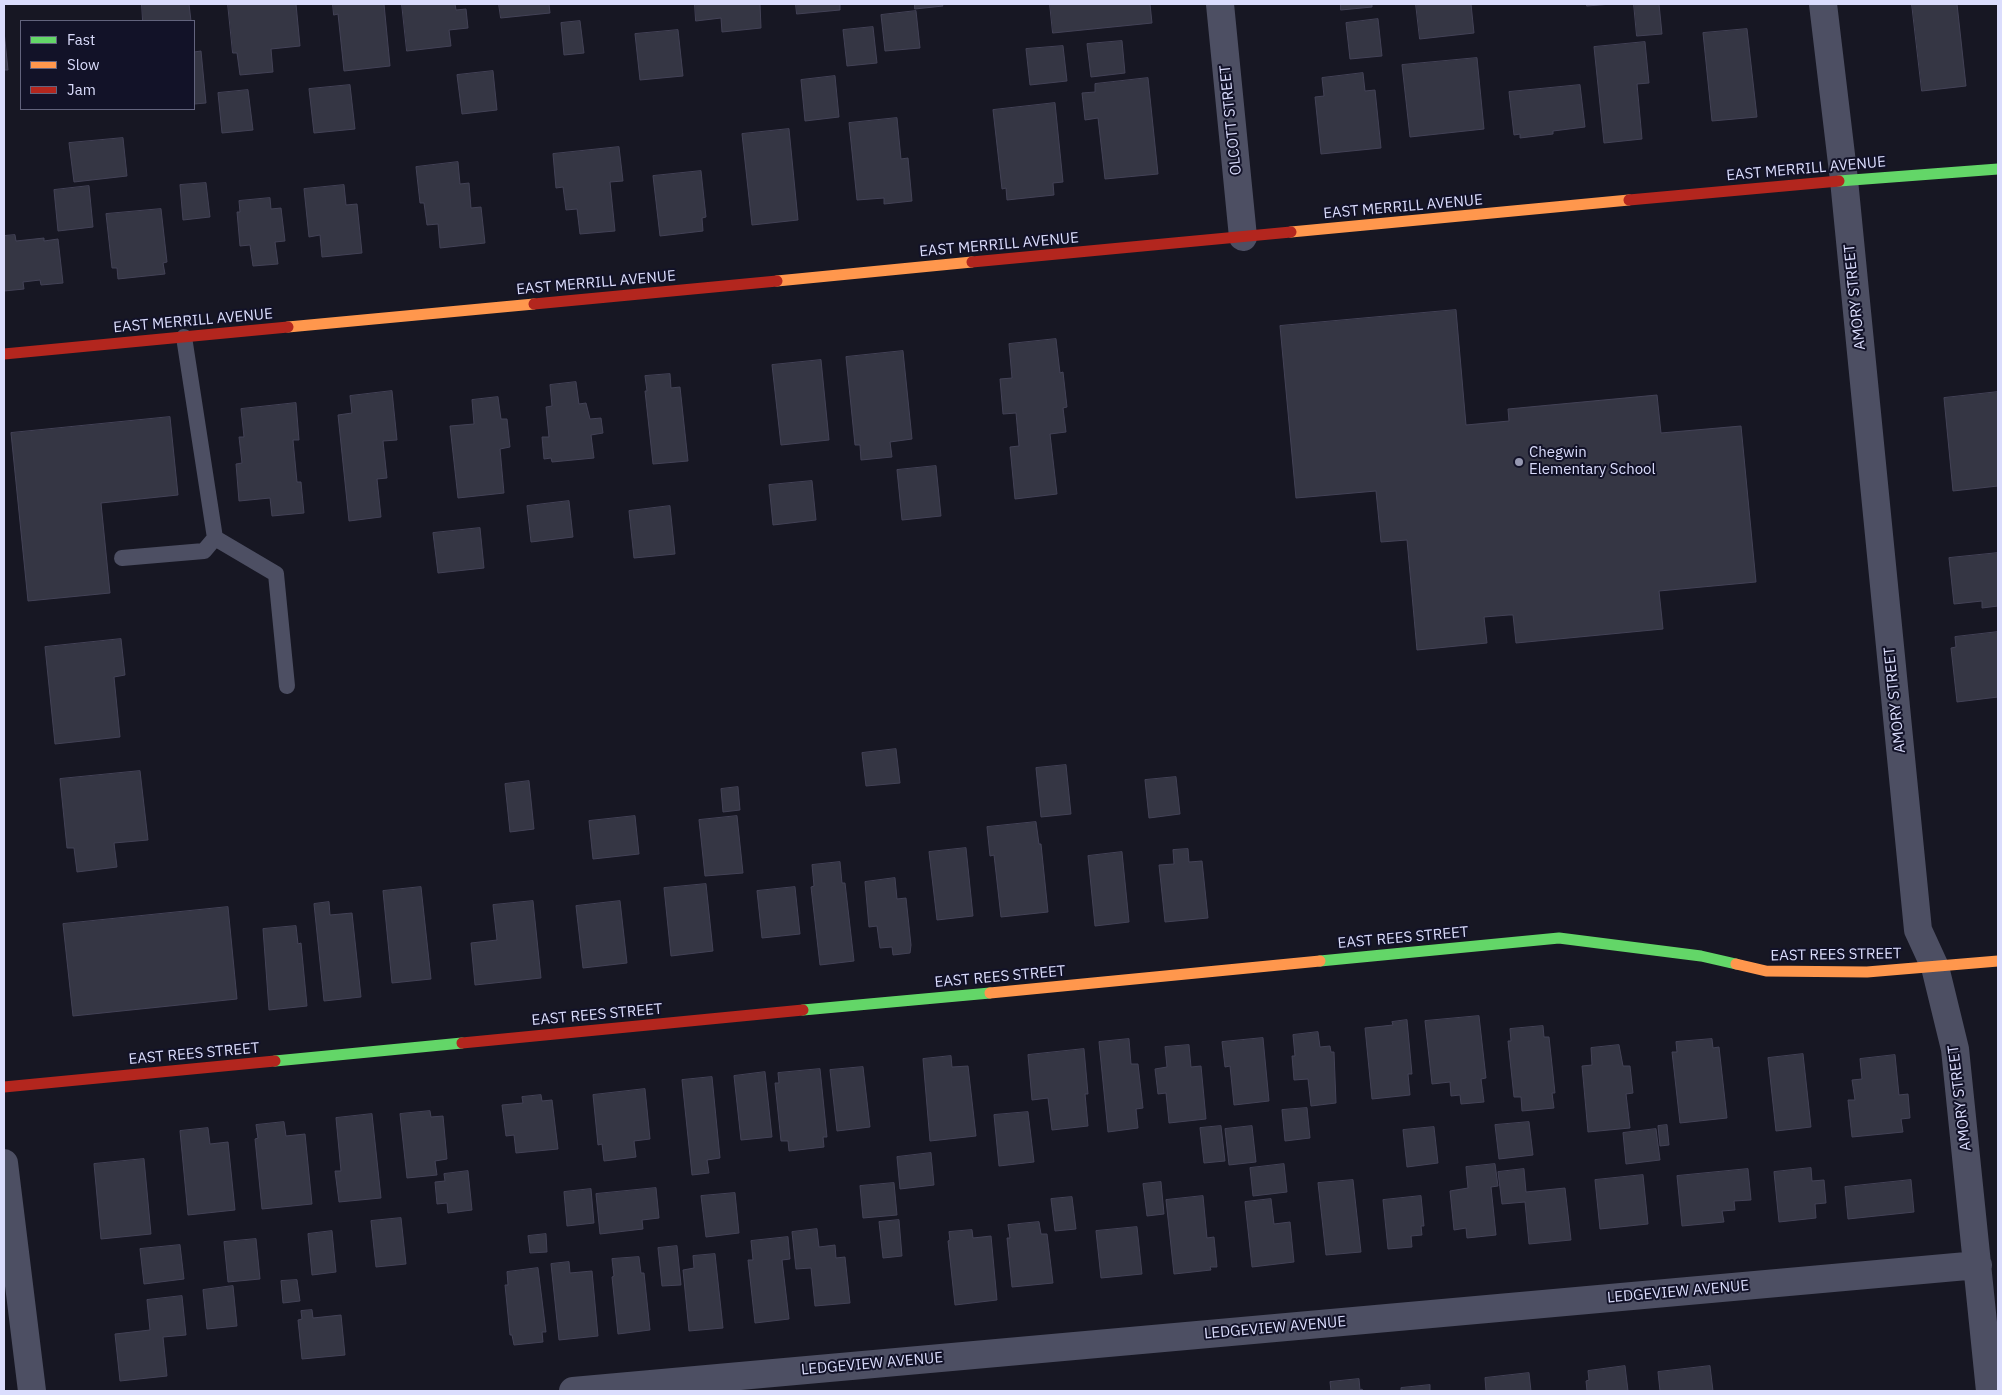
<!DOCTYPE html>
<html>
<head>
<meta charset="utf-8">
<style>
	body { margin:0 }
	#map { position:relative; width:2002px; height:1395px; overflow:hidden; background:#171723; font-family:"IBM Plex Sans",sans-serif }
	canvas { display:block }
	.frame { position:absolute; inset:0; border:5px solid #dbddfd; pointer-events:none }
	.legend { position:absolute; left:20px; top:20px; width:175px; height:90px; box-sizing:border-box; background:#121228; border:1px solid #62637d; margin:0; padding:6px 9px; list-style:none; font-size:15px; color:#dbddfd }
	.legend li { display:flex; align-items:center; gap:10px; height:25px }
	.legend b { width:25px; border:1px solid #62637d }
</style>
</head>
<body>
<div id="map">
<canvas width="2002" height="1395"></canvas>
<div class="frame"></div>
<ul class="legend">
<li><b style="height:6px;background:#63d668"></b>Fast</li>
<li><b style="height:6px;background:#ff974d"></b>Slow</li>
<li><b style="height:6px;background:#b3261e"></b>Jam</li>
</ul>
</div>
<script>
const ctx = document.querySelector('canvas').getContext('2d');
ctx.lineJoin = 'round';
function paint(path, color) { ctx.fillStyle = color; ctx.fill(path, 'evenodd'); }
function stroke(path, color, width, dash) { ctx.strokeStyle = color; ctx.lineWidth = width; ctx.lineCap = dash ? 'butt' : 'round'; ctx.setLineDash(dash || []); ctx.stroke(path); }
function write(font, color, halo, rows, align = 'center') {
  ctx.font = font + ' "IBM Plex Sans",sans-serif'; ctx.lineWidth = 4; ctx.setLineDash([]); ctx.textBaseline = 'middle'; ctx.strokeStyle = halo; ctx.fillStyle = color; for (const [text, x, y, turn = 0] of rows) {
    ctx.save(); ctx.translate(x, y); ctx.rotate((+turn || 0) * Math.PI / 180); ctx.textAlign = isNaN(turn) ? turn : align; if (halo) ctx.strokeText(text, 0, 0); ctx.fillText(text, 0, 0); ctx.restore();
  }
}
const building = new Path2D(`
	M 142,4 L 189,4 L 191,21 L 143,21 Z
	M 228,4 L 296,4 L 300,46 L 271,49 L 273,72 L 240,75 L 237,53 L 233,53 Z
	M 333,4 L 384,4 L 390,66 L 344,71 L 338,14 L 334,15 Z
	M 402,4 L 455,4 L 456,10 L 466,9 L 468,28 L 449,30 L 451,46 L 407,51 Z
	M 499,4 L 549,4 L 550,13 L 501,18 Z
	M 695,4 L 760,4 L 761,28 L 722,32 L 721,18 L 696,21 Z
	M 796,4 L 840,4 L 840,10 L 797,14 Z
	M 915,4 L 942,4 L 943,6 L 915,9 Z
	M 1050,4 L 1150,4 L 1152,23 L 1053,33 Z
	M 1341,4 L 1372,4 L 1372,7 L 1341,10 Z
	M 1416,4 L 1471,4 L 1474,33 L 1420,39 Z
	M 1587,4 L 1612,4 L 1587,6 Z
	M 1634,4 L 1659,4 L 1662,34 L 1637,36 Z
	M 1912,4 L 1957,4 L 1966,86 L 1922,91 Z
	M 916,11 L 920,48 L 885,51 L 881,15 Z
	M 1378,19 L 1382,56 L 1350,59 L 1346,23 Z
	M 580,21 L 584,53 L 564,55 L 561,23 Z
	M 873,27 L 877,63 L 847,66 L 843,30 Z
	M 1747,29 L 1757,117 L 1712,121 L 1703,33 Z
	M 678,30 L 683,76 L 640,80 L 635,34 Z
	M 4,31 L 8,70 L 4,70 Z
	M 1122,41 L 1125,73 L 1091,77 L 1087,44 Z
	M 1645,42 L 1649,83 L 1637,84 L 1642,139 L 1604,143 L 1594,47 Z
	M 1063,46 L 1067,81 L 1030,85 L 1026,49 Z
	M 194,50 L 194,52 L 201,51 L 206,103 L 194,104 Z
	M 1477,58 L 1484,129 L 1410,137 L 1402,65 Z
	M 493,71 L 497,110 L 462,114 L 457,75 Z
	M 1363,73 L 1365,91 L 1375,90 L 1381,148 L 1321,154 L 1315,97 L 1324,96 L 1322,78 Z
	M 835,76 L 839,117 L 805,121 L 801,80 Z
	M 1148,78 L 1158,174 L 1105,179 L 1098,118 L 1085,120 L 1082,93 L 1095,92 L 1095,84 Z
	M 350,85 L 355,129 L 314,133 L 309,89 Z
	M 1580,85 L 1585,127 L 1553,131 L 1553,134 L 1520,138 L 1520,134 L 1514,135 L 1509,92 Z
	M 248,90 L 253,130 L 222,133 L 218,93 Z
	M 1055,103 L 1063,182 L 1053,183 L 1054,195 L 1007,200 L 1006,188 L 1002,189 L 993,110 Z
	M 897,118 L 901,159 L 908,158 L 912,201 L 884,204 L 884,198 L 857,200 L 849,123 Z
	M 789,129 L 798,220 L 752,225 L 742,134 Z
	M 123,138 L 127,176 L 74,182 L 69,143 Z
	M 619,147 L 623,181 L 610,182 L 615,231 L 580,234 L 577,209 L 566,210 L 563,187 L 556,188 L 553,154 Z
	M 458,162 L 460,184 L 469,183 L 471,208 L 481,207 L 485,243 L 440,248 L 438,224 L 427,225 L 424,203 L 420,203 L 416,167 Z
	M 701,171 L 706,217 L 702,218 L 703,231 L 660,236 L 653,176 Z
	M 206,183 L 210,217 L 183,220 L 180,185 Z
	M 344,185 L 346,205 L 357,204 L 362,253 L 322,257 L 320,235 L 309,237 L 304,189 Z
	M 89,186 L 93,227 L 58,231 L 54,190 Z
	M 270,198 L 271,209 L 281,208 L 285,241 L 275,242 L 278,264 L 253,266 L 250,245 L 240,246 L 237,212 L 240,212 L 239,201 Z
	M 161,209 L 167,262 L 163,263 L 165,274 L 118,279 L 117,268 L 112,268 L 106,214 Z
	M 15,235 L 16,241 L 44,238 L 44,241 L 58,239 L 63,283 L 41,285 L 40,280 L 23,282 L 24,289 L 4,291 L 4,236 Z
	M 1456,310 L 1466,425 L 1509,421 L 1508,409 L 1657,395 L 1661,433 L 1741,426 L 1756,582 L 1659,591 L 1663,629 L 1516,643 L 1513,615 L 1509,615 L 1484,617 L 1487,643 L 1417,650 L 1407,540 L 1381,542 L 1376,491 L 1296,498 L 1280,326 Z
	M 1056,339 L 1060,373 L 1063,372 L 1067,407 L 1063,408 L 1066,432 L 1050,434 L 1057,494 L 1015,499 L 1010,447 L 1019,446 L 1016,413 L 1003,414 L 1000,379 L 1012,378 L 1009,344 Z
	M 903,351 L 912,439 L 890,442 L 892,457 L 861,460 L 860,445 L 855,445 L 846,357 Z
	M 821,360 L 829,440 L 781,445 L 772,365 Z
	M 670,374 L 671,388 L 680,387 L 688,461 L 653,464 L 645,391 L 647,391 L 645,376 Z
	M 576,382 L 579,404 L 586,403 L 590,419 L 601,418 L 603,433 L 591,435 L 594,458 L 552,462 L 551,458 L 544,459 L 542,437 L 549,437 L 546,407 L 552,406 L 550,385 Z
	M 392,391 L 397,440 L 383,441 L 387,478 L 377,479 L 381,517 L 349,521 L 338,415 L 352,413 L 350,396 Z
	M 1998,392 L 1998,486 L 1953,491 L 1944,398 Z
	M 498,397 L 501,419 L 507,419 L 510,447 L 500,449 L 504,493 L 458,498 L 450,426 L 474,424 L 472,400 Z
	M 296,403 L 299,440 L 293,440 L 297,482 L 301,482 L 304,513 L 272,516 L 270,498 L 239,501 L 236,464 L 242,463 L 239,437 L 244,437 L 241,409 Z
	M 170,417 L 178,495 L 101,503 L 110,593 L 28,601 L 11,433 Z
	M 936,466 L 941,516 L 902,520 L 897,470 Z
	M 812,481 L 816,520 L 773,525 L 769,485 Z
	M 569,501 L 573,537 L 531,542 L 527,506 Z
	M 670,506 L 675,554 L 634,558 L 629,511 Z
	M 480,528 L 484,568 L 438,573 L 433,533 Z
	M 1998,553 L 1998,606 L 1982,608 L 1982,601 L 1954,604 L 1949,558 Z
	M 1998,632 L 1998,697 L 1957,702 L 1951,648 L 1956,647 L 1955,637 Z
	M 121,639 L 125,675 L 114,677 L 120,737 L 55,744 L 45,647 Z
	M 896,749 L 900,783 L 866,786 L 862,753 Z
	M 1066,765 L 1071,814 L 1041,817 L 1036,768 Z
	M 140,771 L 148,840 L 114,843 L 117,867 L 77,872 L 74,848 L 67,848 L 60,779 Z
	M 1176,777 L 1180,814 L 1149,818 L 1145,780 Z
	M 529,781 L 534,829 L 510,832 L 505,784 Z
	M 738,787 L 740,810 L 723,812 L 721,789 Z
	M 635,816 L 639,854 L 593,859 L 589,821 Z
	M 737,816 L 743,873 L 705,876 L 699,820 Z
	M 1036,822 L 1039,844 L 1041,844 L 1048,912 L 1001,917 L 994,855 L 990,856 L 987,827 Z
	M 966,848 L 973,916 L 937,920 L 929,852 Z
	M 1188,849 L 1189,862 L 1202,861 L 1208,918 L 1165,922 L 1159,865 L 1174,864 L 1173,850 Z
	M 1122,852 L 1129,922 L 1095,926 L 1088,856 Z
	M 840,862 L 842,883 L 845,883 L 854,961 L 820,965 L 811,887 L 814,886 L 812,865 Z
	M 895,878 L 897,899 L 906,898 L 911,945 L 910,953 L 893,955 L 892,947 L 880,948 L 877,926 L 869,927 L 865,882 Z
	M 706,884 L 713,951 L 671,956 L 664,888 Z
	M 421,887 L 431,979 L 392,983 L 383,891 Z
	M 795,887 L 800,934 L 762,938 L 757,891 Z
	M 533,901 L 541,978 L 475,985 L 471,943 L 497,940 L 493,905 Z
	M 620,901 L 627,963 L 583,968 L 576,906 Z
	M 329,902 L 330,915 L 352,913 L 361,997 L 324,1001 L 314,904 Z
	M 228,907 L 237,999 L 73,1016 L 63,924 Z
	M 296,926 L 298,944 L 301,943 L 307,1006 L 269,1010 L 263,929 Z
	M 1479,1016 L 1486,1078 L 1481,1079 L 1484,1102 L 1461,1104 L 1460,1095 L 1451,1096 L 1450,1082 L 1432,1084 L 1425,1021 Z
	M 1407,1020 L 1412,1074 L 1408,1074 L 1410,1095 L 1372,1099 L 1365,1028 L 1393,1025 L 1392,1022 Z
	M 1543,1026 L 1544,1037 L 1549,1037 L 1555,1093 L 1552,1093 L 1554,1108 L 1522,1111 L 1521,1097 L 1514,1097 L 1508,1041 L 1511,1041 L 1510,1029 Z
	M 1318,1032 L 1320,1047 L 1330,1046 L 1331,1052 L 1334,1052 L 1336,1103 L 1311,1106 L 1308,1079 L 1294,1080 L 1292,1056 L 1295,1056 L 1293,1035 Z
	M 1263,1038 L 1269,1101 L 1234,1105 L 1230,1066 L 1225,1067 L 1222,1042 Z
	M 1129,1039 L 1131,1064 L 1138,1064 L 1143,1108 L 1136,1109 L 1138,1128 L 1108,1132 L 1099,1042 Z
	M 1712,1039 L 1713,1048 L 1719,1047 L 1727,1118 L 1680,1123 L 1672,1052 L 1677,1052 L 1676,1042 Z
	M 1189,1045 L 1191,1067 L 1201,1066 L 1206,1119 L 1169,1123 L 1166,1093 L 1158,1094 L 1155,1069 L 1167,1067 L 1165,1047 Z
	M 1619,1045 L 1623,1066 L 1630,1066 L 1633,1093 L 1626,1094 L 1630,1128 L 1588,1132 L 1582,1066 L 1592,1065 L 1591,1048 Z
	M 1084,1049 L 1088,1094 L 1085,1094 L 1088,1126 L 1052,1130 L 1048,1098 L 1032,1100 L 1028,1055 Z
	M 1803,1054 L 1811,1127 L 1776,1131 L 1768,1058 Z
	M 1895,1055 L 1899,1095 L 1908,1094 L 1910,1118 L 1901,1119 L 1903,1132 L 1852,1137 L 1848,1100 L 1855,1100 L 1852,1080 L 1862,1079 L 1860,1059 Z
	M 951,1056 L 952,1067 L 968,1066 L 976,1136 L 930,1141 L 923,1059 Z
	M 863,1067 L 870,1127 L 837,1131 L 830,1070 Z
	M 820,1069 L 827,1137 L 823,1137 L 824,1147 L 789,1151 L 788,1141 L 781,1141 L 775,1083 L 779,1083 L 778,1073 Z
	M 765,1072 L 772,1137 L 741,1140 L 734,1076 Z
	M 712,1077 L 720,1158 L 707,1160 L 709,1173 L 692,1175 L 682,1080 Z
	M 645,1089 L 650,1139 L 634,1141 L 636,1157 L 604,1161 L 602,1144 L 598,1145 L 593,1095 Z
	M 541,1095 L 542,1101 L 552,1100 L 558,1149 L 516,1153 L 514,1135 L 506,1136 L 502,1105 L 523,1103 L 522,1097 Z
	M 1307,1108 L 1310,1138 L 1285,1141 L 1282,1110 Z
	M 430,1111 L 431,1117 L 443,1116 L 447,1159 L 435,1161 L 437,1175 L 407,1178 L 400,1114 Z
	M 1028,1112 L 1034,1162 L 999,1166 L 994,1115 Z
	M 372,1114 L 381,1198 L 339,1202 L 335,1171 L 341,1171 L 336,1118 Z
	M 284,1122 L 286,1136 L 305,1134 L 312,1204 L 262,1209 L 255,1139 L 258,1138 L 256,1125 Z
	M 1529,1122 L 1533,1155 L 1499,1159 L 1495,1125 Z
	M 1667,1125 L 1669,1145 L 1660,1146 L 1658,1126 Z
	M 1221,1126 L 1225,1161 L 1204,1163 L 1200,1128 Z
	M 1252,1126 L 1256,1162 L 1229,1165 L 1225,1129 Z
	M 1434,1127 L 1438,1163 L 1407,1167 L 1403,1130 Z
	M 208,1128 L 210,1144 L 228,1142 L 235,1210 L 188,1215 L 180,1131 Z
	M 1656,1129 L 1660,1160 L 1626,1164 L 1623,1133 Z
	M 931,1153 L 934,1185 L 900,1189 L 897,1157 Z
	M 144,1159 L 151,1234 L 101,1239 L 94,1164 Z
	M 1284,1164 L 1287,1192 L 1253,1196 L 1250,1168 Z
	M 1495,1164 L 1498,1186 L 1491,1187 L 1496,1235 L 1467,1238 L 1466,1228 L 1454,1230 L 1450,1191 L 1468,1188 L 1466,1167 Z
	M 1811,1168 L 1812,1181 L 1824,1180 L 1826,1203 L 1815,1204 L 1816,1218 L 1779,1222 L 1774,1172 Z
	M 1524,1169 L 1526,1192 L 1565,1188 L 1571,1240 L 1529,1244 L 1525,1202 L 1502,1204 L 1498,1172 Z
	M 1748,1169 L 1751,1200 L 1734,1201 L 1735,1210 L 1722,1211 L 1724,1222 L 1682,1226 L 1677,1176 Z
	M 468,1171 L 472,1210 L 448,1213 L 447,1203 L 437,1204 L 435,1182 L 445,1181 L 444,1174 Z
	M 1643,1175 L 1648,1224 L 1600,1229 L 1595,1180 Z
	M 1353,1180 L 1361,1252 L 1326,1255 L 1318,1183 Z
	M 1911,1180 L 1914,1212 L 1848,1219 L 1845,1187 Z
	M 1161,1182 L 1164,1214 L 1147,1216 L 1143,1184 Z
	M 894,1183 L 897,1215 L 863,1218 L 860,1186 Z
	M 656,1188 L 659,1218 L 642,1220 L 643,1229 L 600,1234 L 596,1194 Z
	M 591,1189 L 594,1223 L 567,1226 L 564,1192 Z
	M 735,1193 L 739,1233 L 706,1237 L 701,1196 Z
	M 1203,1196 L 1207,1238 L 1214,1237 L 1217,1267 L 1210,1267 L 1211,1270 L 1174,1274 L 1166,1200 Z
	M 1421,1196 L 1424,1226 L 1421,1226 L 1422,1235 L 1411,1236 L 1412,1247 L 1388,1249 L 1383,1200 Z
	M 1072,1197 L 1076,1229 L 1055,1231 L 1051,1199 Z
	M 1271,1199 L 1274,1224 L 1290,1222 L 1294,1262 L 1252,1267 L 1245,1202 Z
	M 401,1218 L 406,1264 L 376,1267 L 371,1221 Z
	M 899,1220 L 902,1256 L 883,1258 L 879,1222 Z
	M 1039,1222 L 1041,1234 L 1047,1234 L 1053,1283 L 1012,1287 L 1007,1238 L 1010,1238 L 1008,1225 Z
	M 1137,1227 L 1142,1274 L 1101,1278 L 1096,1231 Z
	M 817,1229 L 819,1247 L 835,1245 L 836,1258 L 845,1257 L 850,1303 L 815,1306 L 811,1268 L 796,1269 L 792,1232 Z
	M 972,1230 L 973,1238 L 991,1236 L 997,1300 L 955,1305 L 948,1241 L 950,1240 L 949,1232 Z
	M 332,1231 L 336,1272 L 312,1275 L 308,1234 Z
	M 546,1234 L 547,1252 L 530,1253 L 528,1236 Z
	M 788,1237 L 790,1259 L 782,1260 L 789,1319 L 755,1323 L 748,1260 L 753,1260 L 751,1241 Z
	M 256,1239 L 260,1279 L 228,1282 L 224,1242 Z
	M 180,1245 L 184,1279 L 144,1284 L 140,1249 Z
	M 677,1246 L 681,1285 L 662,1286 L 658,1248 Z
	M 715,1254 L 723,1328 L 689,1331 L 683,1270 L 694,1268 L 693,1256 Z
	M 639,1257 L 641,1273 L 644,1273 L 650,1330 L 618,1334 L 612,1277 L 614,1276 L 612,1259 Z
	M 569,1262 L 570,1273 L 592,1271 L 598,1336 L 559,1340 L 551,1264 Z
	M 538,1268 L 546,1332 L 542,1332 L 543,1342 L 514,1345 L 512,1335 L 510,1335 L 505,1285 L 508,1285 L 507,1272 Z
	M 297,1280 L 300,1301 L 283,1303 L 281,1281 Z
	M 233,1286 L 237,1326 L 207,1329 L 203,1290 Z
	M 182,1296 L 186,1335 L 163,1337 L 167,1376 L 120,1381 L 115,1334 L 150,1330 L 147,1300 Z
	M 312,1310 L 313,1318 L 341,1315 L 345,1355 L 302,1359 L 298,1320 L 302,1319 L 301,1311 Z
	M 1625,1366 L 1628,1391 L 1587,1391 L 1586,1381 L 1589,1380 L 1588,1371 Z
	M 1710,1366 L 1713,1391 L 1660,1391 L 1658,1372 Z
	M 1529,1373 L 1531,1391 L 1486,1391 L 1485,1378 Z
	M 1359,1379 L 1360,1390 L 1362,1389 L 1363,1391 L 1331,1391 L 1330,1382 Z
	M 1430,1385 L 1430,1391 L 1401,1391 L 1401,1388 Z`);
paint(building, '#353644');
stroke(building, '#434256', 1);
stroke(new Path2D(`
	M 184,337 L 215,538 L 276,574 L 287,686
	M 122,558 L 204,551 L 215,538`), '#4d4f63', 16);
stroke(new Path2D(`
	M 1220,4 L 1243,237
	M 1823,4 L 1844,180 L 1918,930 L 1935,967 L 1955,1049 L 1990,1391
	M 4,1163 L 32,1391
	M 573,1391 L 1978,1265`), '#4d4f63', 28);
stroke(new Path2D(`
	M 1839,181 L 1998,169
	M 1320,961 L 1559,938 L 1701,956 L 1736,964
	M 803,1010 L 990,993
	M 275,1061 L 462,1043`), '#63d668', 11);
stroke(new Path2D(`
	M 1291,232 L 1629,200
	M 777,281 L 972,262
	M 288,327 L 534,304
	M 1736,964 L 1766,971 L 1867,972 L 1998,961
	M 990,993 L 1320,961`), '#ff974d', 11);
stroke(new Path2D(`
	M 1629,200 L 1839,181
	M 972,262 L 1291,232
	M 534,304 L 777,281
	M 4,354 L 288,327
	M 462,1043 L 803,1010
	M 4,1087 L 275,1061`), '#b3261e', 11);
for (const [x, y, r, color] of [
	[1519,462,5,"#9698b1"]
]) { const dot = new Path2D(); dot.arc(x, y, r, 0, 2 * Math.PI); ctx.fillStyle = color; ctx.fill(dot); stroke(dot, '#121228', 2); }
write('15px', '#dbddfd', '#121228', [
	["OLCOTT STREET",1231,120,-96],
	["EAST MERRILL AVENUE",1806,169,-5],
	["EAST MERRILL AVENUE",1403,207,-5],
	["EAST MERRILL AVENUE",999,245,-5],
	["EAST MERRILL AVENUE",596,283,-5],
	["AMORY STREET",1855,297,-96],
	["EAST MERRILL AVENUE",193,321,-5],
	["AMORY STREET",1895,700,-96],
	["EAST REES STREET",1403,938,-5],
	["EAST REES STREET",1836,955,-1],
	["EAST REES STREET",1000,977,-5],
	["EAST REES STREET",597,1015,-5],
	["EAST REES STREET",194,1054,-5],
	["AMORY STREET",1960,1098,-97],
	["LEDGEVIEW AVENUE",1678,1292,-5],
	["LEDGEVIEW AVENUE",1275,1328,-5],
	["LEDGEVIEW AVENUE",872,1364,-5]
]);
write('15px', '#dbddfd', '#121228', [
	["Chegwin",1529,453],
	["Elementary School",1529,470]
], 'left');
</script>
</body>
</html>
